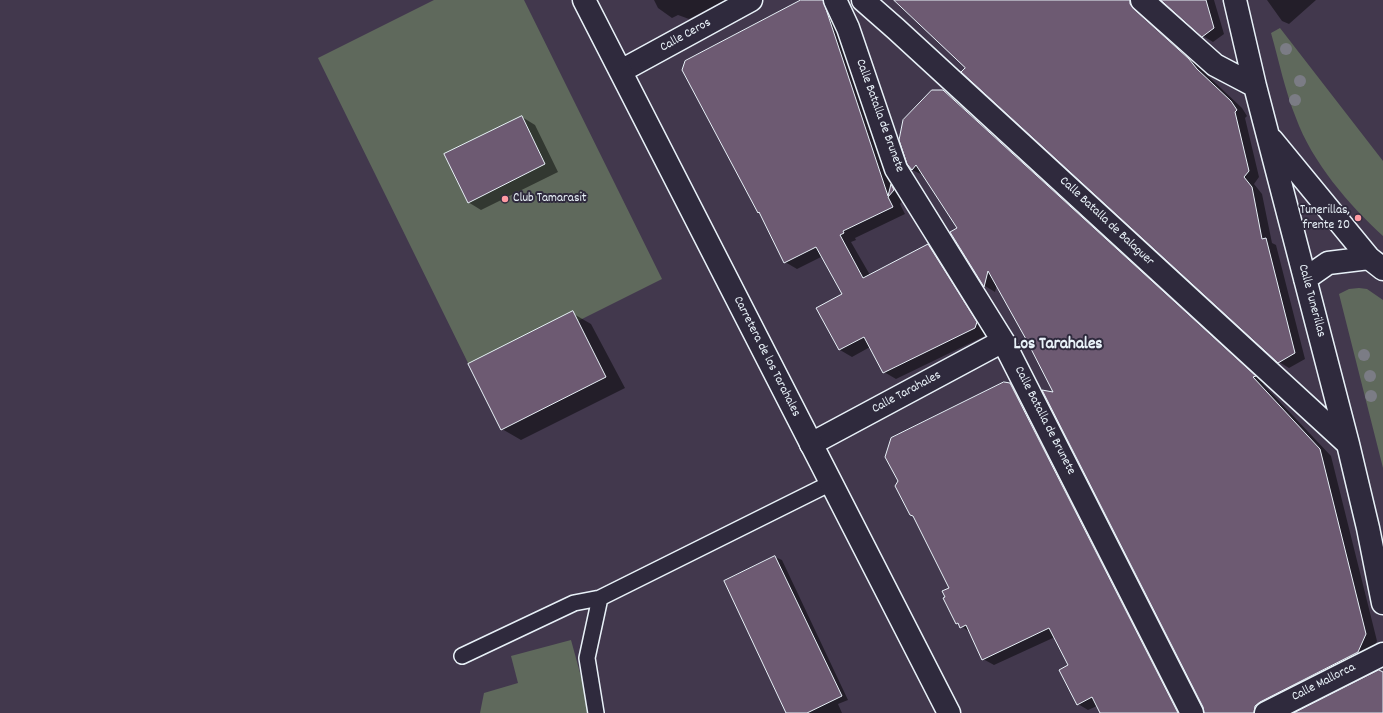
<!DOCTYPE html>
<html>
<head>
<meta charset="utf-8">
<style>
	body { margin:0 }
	canvas { display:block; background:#42384d }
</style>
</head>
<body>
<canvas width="1383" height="713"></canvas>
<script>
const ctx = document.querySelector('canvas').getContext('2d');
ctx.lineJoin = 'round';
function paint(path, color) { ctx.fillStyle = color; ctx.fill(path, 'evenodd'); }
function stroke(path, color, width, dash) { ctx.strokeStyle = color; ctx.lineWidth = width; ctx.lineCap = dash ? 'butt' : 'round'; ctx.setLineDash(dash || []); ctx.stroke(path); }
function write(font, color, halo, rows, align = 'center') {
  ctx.font = font + ' Dekko,sans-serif'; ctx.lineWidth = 4; ctx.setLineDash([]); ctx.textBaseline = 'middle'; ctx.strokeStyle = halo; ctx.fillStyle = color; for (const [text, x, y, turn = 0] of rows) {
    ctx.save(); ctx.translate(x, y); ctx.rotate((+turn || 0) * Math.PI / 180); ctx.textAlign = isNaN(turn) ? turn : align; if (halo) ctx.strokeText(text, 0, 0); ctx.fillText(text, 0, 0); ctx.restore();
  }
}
paint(new Path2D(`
	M 434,0 L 524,0 L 662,279 L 578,321 L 606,377 L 501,430 L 318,58 Z
	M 1280,28 L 1383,161 L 1383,236 C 1349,205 1312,162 1296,118 C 1285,91 1279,61 1271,33 Z
	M 1359,288 L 1367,289 L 1383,300 L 1383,468 L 1339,294 L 1349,289 Z
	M 571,640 L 591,713 L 480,713 L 484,693 L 518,683 L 511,656 Z`), '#5f695c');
paint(new Path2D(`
	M 654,0 L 725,0 L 689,19 L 678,15 L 672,18 L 658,8 Z
	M 803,0 L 822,0 L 834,7 L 906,197 L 900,204 L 905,214 L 855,238 L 856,240 L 851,242 L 870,275 L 928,245 L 940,252 L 987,335 L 896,379 L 884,372 L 870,347 L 852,357 L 840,350 L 818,308 L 843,294 L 823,256 L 797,269 L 785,262 L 761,214 L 758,212 Z
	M 895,0 L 1142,0 L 1208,76 L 1242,108 L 1247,116 L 1245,118 L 1259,177 L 1254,184 L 1262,194 L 1272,243 L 1276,245 L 1305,359 L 1289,368 L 1279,362 Z
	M 1162,0 L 1214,0 L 1224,34 L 1213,42 L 1203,36 Z
	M 1267,0 L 1316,0 L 1289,24 L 1282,21 Z
	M 943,91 L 954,97 L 1265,383 L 1263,384 L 1331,456 L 1377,641 L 1369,658 L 1266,713 L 1213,713 L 1028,341 L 997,285 L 995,292 L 985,286 L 951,232 L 958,229 L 923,175 L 912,170 Z
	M 522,117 L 535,125 L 558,172 L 481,210 L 468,202 Z
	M 572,313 L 591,324 L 625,388 L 521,440 L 502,429 Z
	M 1010,384 L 1021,390 L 1185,713 L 1101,713 L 1097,706 L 1088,710 L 1078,704 L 1070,665 L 1055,637 L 994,665 L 983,659 L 971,633 L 957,623 L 951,589 Z
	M 775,557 L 782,560 L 848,700 L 838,704 L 842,713 L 787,713 Z`), '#0007');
const building = new Path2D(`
	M 801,0 L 823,0 L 888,196 L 891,184 L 894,190 L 888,197 L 893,207 L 843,231 L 844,233 L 840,235 L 863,278 L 928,244 L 977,322 L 975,328 L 883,373 L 864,337 L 839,350 L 816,308 L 842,294 L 816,247 L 784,263 L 759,212 L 758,213 L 682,70 L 685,61 Z
	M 894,0 L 1130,0 L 1130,4 L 1134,9 L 1189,59 L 1197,69 L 1231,101 L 1237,110 L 1235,112 L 1249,171 L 1244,177 L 1252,187 L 1262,239 L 1266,238 L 1295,353 L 1278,363 L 961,72 L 965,68 Z
	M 1161,0 L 1206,0 L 1214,28 L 1202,37 Z
	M 932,90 L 943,90 L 1256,376 L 1253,377 L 1320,449 L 1366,634 L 1358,652 L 1260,702 L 1255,706 L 1254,713 L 1204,713 L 1203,707 L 1042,390 L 1053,392 L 1027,341 L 988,271 L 984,287 L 950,232 L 957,228 L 916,165 L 912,170 L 907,164 L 899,140 L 903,120 Z
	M 522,116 L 545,164 L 468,203 L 444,154 Z
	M 573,311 L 606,377 L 501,430 L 468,364 Z
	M 1004,382 L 1010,383 L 1178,713 L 1100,713 L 1092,697 L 1077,705 L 1059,670 L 1068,665 L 1049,628 L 982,660 L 966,625 L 960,628 L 958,623 L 956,624 L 943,598 L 945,597 L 942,591 L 949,588 L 913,516 L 910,515 L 895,486 L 898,481 L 885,457 L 891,438 Z
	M 775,556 L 842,696 L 807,713 L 786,713 L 724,581 Z
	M 1379,670 L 1383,672 L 1383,713 L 1294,713 Z`);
paint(building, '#6d5a72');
stroke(building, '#e8f1f8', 1);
const service = new Path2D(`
	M 462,656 L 574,603 L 600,598
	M 596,713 L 587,658 L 600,598 L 831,483`);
const minor = new Path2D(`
	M 835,0 L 848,28 L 896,169 L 1003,341 L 1192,713
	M 863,0 L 896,29 L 1348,444
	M 1142,0 L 1215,65 L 1255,86
	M 1235,0 L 1255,86 L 1348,444 L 1368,528 L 1383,603
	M 621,71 L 751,0
	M 1272,140 L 1369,258 L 1383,269
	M 1305,279 L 1328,263 L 1369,258
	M 811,444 L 1003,341
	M 1266,713 L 1383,654`);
const tertiary = new Path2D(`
	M 584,0 L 949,713`);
stroke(service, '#e8f1f8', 18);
stroke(minor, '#e8f1f8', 25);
stroke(tertiary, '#e8f1f8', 25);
stroke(service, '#2f2a3d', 15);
stroke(minor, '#2f2a3d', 22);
stroke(tertiary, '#2f2a3d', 22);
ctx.fillStyle = '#7b7c85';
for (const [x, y] of [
	[1286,49],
	[1300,81],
	[1295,100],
	[1364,355],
	[1370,376],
	[1371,396]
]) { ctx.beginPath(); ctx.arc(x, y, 6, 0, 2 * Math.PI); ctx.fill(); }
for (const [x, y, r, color] of [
	[505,199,4,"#ff9aa2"],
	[1358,218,4,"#ff9aa2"]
]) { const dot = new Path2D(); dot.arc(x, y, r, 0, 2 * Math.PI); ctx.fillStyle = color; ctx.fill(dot); stroke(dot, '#2f2a3d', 1.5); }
write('13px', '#e8f1f8', '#2f2a3d', [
	["Calle Ceros",686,36,-29],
	["Calle Batalla de Brunete",879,116,70],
	["Calle Batalla de Balaguer",1106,222,43],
	["Calle Tunerillas",1311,301,75],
	["Carretera de los Tarahales",766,357,63],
	["Calle Tarahales",907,393,-28],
	["Calle Batalla de Brunete",1044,421,63],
	["Calle Mallorca",1324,683,-27]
]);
write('13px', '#e8f1f8', '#2f2a3d', [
	["Club Tamarasit",513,199],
	["Tunerillas,",1350,211,"right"],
	["frente 20",1350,226,"right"]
], 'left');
write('bold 17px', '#e8f1f8', '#2f2a3d', [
	["Los Tarahales",1058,346]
]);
</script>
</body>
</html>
